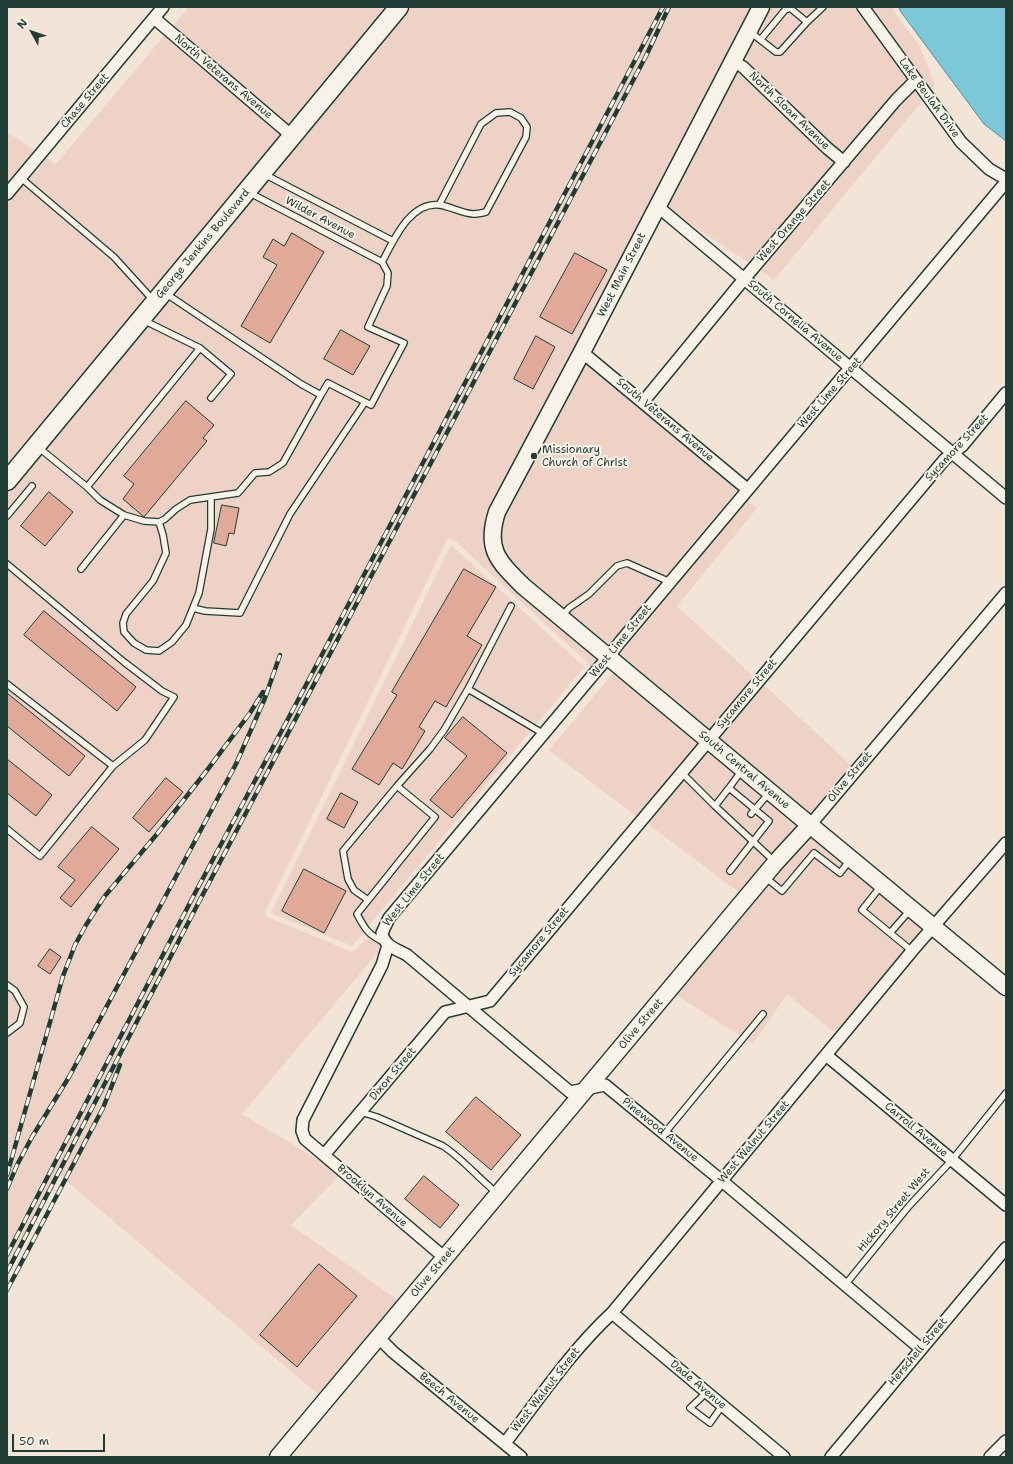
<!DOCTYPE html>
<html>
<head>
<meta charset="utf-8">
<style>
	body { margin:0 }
	#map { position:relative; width:1013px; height:1464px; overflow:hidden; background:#f3e4d8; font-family:"Shantell Sans",sans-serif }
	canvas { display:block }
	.frame { position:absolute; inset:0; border:8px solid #1f3d34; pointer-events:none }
	.north { position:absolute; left:12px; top:12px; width:40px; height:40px; -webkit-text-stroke:3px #f7f3e8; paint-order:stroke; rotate:310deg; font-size:11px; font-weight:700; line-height:16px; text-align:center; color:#1f3d34 }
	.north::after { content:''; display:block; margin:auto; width:14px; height:18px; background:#1f3d34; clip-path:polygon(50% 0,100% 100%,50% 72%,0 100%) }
	.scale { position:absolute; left:12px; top:1434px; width:93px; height:18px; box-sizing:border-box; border:2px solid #1f3d34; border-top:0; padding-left:5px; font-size:12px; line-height:14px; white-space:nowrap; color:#1f3d34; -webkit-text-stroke:3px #f7f3e8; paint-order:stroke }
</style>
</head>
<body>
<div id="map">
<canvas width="1013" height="1464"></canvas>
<div class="frame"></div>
<div class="north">N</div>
<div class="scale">50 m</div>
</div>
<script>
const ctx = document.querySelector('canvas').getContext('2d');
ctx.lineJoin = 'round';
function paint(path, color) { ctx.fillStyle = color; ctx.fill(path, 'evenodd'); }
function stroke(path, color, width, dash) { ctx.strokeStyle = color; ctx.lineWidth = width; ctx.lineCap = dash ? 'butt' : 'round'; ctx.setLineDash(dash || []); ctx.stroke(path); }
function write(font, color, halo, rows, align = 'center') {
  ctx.font = font + ' "Shantell Sans",sans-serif'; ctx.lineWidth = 4; ctx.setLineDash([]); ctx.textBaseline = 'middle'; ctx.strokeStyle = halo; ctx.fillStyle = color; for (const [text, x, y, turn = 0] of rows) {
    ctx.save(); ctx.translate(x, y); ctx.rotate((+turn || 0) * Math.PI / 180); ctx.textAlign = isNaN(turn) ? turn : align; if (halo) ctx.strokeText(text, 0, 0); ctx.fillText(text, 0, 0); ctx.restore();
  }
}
paint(new Path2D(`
	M 189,7 L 390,7 L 291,127 L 173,26 Z
	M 408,7 L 753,7 L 652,202 L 648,206 L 649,207 L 576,348 L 573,352 L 573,353 L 486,539 L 598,658 L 590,668 L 588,663 L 455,541 L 452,539 L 447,540 L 265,912 L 266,916 L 270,918 L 352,952 L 356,950 L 376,926 L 375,933 L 380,946 L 379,951 L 242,1114 L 325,1164 L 339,1176 L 291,1225 L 399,1301 L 320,1396 L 59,1175 L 7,1278 L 7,492 Z
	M 769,7 L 855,7 L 907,78 L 890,96 L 843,152 L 831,143 L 748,63 L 743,60 Z
	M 871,7 L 893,7 L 896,14 L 920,47 L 935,85 L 931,89 L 925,81 L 926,80 L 921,76 Z
	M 164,36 L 283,136 L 7,470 L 7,205 L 47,158 L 56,164 Z
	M 737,71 L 822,153 L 835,162 L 749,263 L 680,217 L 666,205 Z
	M 916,90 L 923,100 L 774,280 L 761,271 L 901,105 Z
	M 7,132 L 35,150 L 7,183 Z
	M 585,362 L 737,490 L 607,647 L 528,581 L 503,555 L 499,536 L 503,515 Z
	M 747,500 L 757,508 L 677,606 L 753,676 L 707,731 L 618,657 Z
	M 451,545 L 584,667 L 352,946 L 271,913 Z
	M 614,672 L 699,741 L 636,816 L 549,750 Z
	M 764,685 L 851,765 L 808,816 L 718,740 Z
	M 710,750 L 800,825 L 741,894 L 648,824 Z
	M 811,835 L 924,928 L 835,1033 L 787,994 L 753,1044 L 675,994 Z`), '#eed2c5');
const water = new Path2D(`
	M 899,7 L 1006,7 L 1006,141 L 984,124 L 901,12 Z`);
paint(water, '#7bc8d9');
stroke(water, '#569097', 1);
const building = new Path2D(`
	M 292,233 L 324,252 L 270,343 L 241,326 L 277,265 L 263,257 L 273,239 L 284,246 Z
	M 575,253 L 607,270 L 572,334 L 540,317 Z
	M 341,330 L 370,346 L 353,375 L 324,359 Z
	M 536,336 L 555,347 L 533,389 L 514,379 Z
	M 186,401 L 214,425 L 203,438 L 207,441 L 144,517 L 123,499 L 134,484 L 124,476 Z
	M 49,492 L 73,512 L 45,546 L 21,526 Z
	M 222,505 L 239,508 L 234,534 L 229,533 L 226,546 L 214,543 Z
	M 464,569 L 496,587 L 467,636 L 482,645 L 446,707 L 435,701 L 419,727 L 425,731 L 402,769 L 393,763 L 379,785 L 352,769 L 397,695 L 392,692 Z
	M 44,611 L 136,687 L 117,711 L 24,635 Z
	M 7,693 L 85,756 L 69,776 L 7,726 Z
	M 463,717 L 507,753 L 452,818 L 430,800 L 467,756 L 445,738 Z
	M 7,759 L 52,795 L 36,816 L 7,793 Z
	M 166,778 L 183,792 L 149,832 L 133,818 Z
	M 341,793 L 358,802 L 344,828 L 327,819 Z
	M 92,827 L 119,849 L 71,907 L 60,898 L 75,880 L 58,867 Z
	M 304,869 L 346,891 L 324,933 L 282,911 Z
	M 50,949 L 61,957 L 50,974 L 38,966 Z
	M 476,1097 L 521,1135 L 491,1170 L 446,1132 Z
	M 424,1176 L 459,1205 L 440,1228 L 405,1199 Z
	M 319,1264 L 357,1296 L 297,1367 L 260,1335 Z`);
paint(building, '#e1a998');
stroke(building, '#1f3d34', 1);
const lane = new Path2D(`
	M 749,31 L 776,52 L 780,52 L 807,22 L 823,7
	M 761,39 L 785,10 L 790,8 L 807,22
	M 264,174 L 393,241
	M 21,178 L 114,257 L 153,300
	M 250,193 L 382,262
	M 382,262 C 394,240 410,201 440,205 C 451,207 462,213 473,214 C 477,214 482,213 486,212 L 526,137 L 527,127 L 521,118 L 510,112 L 496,113 L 481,124 L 439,205
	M 200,348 L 231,374 L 211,398
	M 321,395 L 328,383 L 371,405 L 404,343 L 368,327 L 387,286 L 388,273 L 382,262
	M 38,447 L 87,487 L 200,348 L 143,320
	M 87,487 L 100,500 L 124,515 L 144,521 L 159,522 L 165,519 L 176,509 L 190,500 L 238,493 L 255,473 L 269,472 L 283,463 L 321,395 L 301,384 L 165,293
	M 7,516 L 32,486
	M 159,522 L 163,535 L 166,553 L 153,581 L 126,614 L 123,623 L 124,632 L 134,643 L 146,650 L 159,651 L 172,642 L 186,625 L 199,593 L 211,529 L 211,498
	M 7,564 L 124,662 L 162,691 L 174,697 L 145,740 L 113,766 L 7,684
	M 81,569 L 124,515
	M 511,606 L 468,689 L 544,734
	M 193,608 L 205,611 L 240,613 L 290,514 L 365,402
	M 561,617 L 569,608 L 589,594 L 617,566 L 627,563 L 670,582
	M 682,773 L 715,806 L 774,861
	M 397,786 L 430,749 L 444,730 L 468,689
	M 729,788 L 742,770
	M 715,806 L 729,788 L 769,821 L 730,871
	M 751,814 L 769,793
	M 7,829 L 40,856 L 113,766
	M 765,877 L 782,891 L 814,853 L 840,873 L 850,860
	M 881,886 L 862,910 L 912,951
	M 368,900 L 354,890 L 348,879 L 343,851 L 397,786 L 435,817 L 357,914 C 365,929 368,935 384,942
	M 890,933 L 911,909
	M 7,985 L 15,991 L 24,1007 L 20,1023 L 7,1033
	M 361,1112 L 377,1117 L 443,1146 C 463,1159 478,1178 497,1193
	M 664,1134 L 763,1014
	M 845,1285 L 909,1206 L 952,1160 L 1006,1093
	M 707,1392 L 690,1408 L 710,1423 L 722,1406`);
const street = new Path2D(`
	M 863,7 L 961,142 L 989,169 L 1006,179
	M 154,18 L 292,136
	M 734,62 L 743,67 L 827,148 L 844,162
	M 7,194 L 163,7
	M 657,206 L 1006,498
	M 582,352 L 747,489
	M 643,402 L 744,279 L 896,100 L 916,80
	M 810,825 L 1006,593
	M 388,945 L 382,965 L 303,1120 L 302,1131 L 305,1139 L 445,1258
	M 826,1055 L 1006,1205
	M 324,1155 L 445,1012 L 490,1001 L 945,459 L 962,446 L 1006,393
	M 612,1313 L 784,1457
	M 378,1337 L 393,1352 L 521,1457
	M 921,1349 L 722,1181 L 605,1085 L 570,1092 L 407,955 C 396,949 384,946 382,933 L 389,918 L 608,657 L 620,642 C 748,488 878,336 1006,182
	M 505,1443 C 539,1399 571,1351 612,1313 L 912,951 L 1006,843
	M 831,1457 L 1006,1248
	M 990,1457 L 1006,1441`);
const secondary = new Path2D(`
	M 761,7 L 582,352 L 497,512 C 485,549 498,561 523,586 L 810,825 L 1006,987
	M 278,1457 L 776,862 L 810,825`);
const primary = new Path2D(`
	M 7,481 L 399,7`);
stroke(lane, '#1f3d34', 8);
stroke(street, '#1f3d34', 14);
stroke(secondary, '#1f3d34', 19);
stroke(primary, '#1f3d34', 21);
stroke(lane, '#f7f3e8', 5.5);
stroke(street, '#f7f3e8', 11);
stroke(secondary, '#f7f3e8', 16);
stroke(primary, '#f7f3e8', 18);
const rail = new Path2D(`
	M 7,1175 L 63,976 L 75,945 L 86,925 L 104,897 L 157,834 L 208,769 L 250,713 L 263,692
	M 7,1189 L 17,1165 L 32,1137 L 69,1077 L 236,764 L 265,698 L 280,655
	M 7,1255 L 194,895 L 297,702 L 663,7
	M 7,1272 L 201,898 L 646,56 L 669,7
	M 7,1290 L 103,1108 L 120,1065`);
stroke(rail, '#1f3d34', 4.5);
stroke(rail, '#f7f3e8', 3, [9]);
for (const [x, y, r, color] of [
	[534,456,4,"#1f3d34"]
]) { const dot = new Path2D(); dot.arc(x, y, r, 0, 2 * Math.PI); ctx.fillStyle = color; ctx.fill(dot); stroke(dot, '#f7f3e8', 1.5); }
write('11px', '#1f3d34', '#f7f3e8', [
	["North Veterans Avenue",223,77,40],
	["Lake Beulah Drive",929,98,54],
	["Chase Street",85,101,-50],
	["North Sloan Avenue",789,111,44],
	["Wilder Avenue",320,218,28],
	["West Orange Street",794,221,-49],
	["George Jenkins Boulevard",203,244,-50],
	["West Main Street",622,275,-63],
	["South Cornelia Avenue",795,321,40],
	["West Lime Street",830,393,-49],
	["South Veterans Avenue",665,420,40],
	["Sycamore Street",957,448,-47],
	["West Lime Street",621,641,-51],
	["Sycamore Street",747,694,-50],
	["South Central Avenue",744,770,40],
	["Olive Street",850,777,-50],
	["West Lime Street",414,890,-51],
	["Sycamore Street",539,942,-50],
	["Olive Street",641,1024,-50],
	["Dixon Street",393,1074,-50],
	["Pinewood Avenue",660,1130,39],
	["Carroll Avenue",916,1130,40],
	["West Walnut Street",754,1142,-50],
	["Brooklyn Avenue",372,1196,41],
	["Hickory Street West",894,1210,-50],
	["Olive Street",433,1272,-50],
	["Herschell Street",918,1352,-50],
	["Dade Avenue",698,1385,40],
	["West Walnut Street",546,1390,-52],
	["Beech Avenue",449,1398,39]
]);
write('11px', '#1f3d34', '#f7f3e8', [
	["Missionary",542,450],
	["Church of Christ",542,463]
], 'left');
</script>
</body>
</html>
